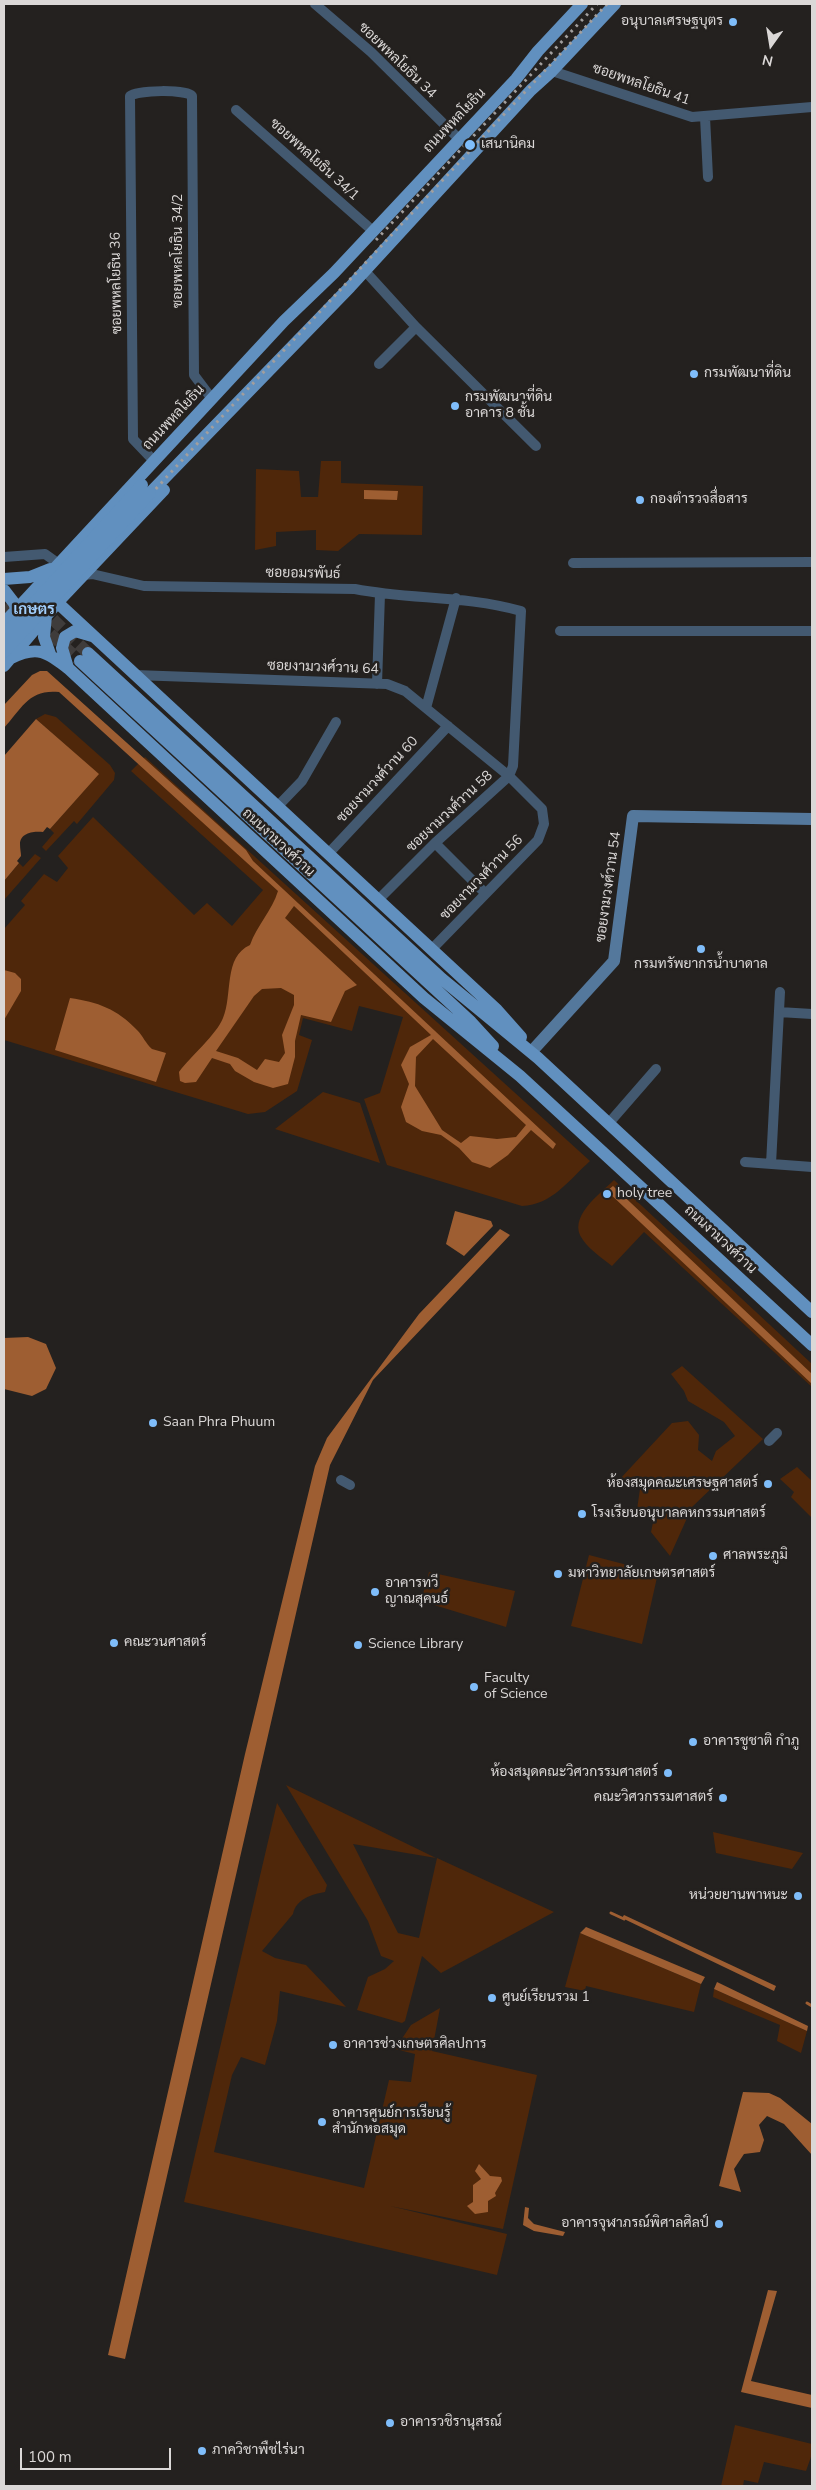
<!DOCTYPE html>
<html>
<head>
<meta charset="utf-8">
<style>
	body { margin:0 }
	#map { position:relative; width:816px; height:2490px; overflow:hidden; background:#24211f; font-family:"Nunito Sans",sans-serif }
	canvas { display:block }
	.frame { position:absolute; inset:0; border:5px solid #dbd8d7; pointer-events:none }
	.north { position:absolute; left:746px; top:20px; width:50px; height:50px; -webkit-text-stroke:4px #24211f; paint-order:stroke; rotate:193deg; font-size:14px; font-weight:700; line-height:20px; text-align:center; color:#dbd8d7 }
	.north::after { content:''; display:block; margin:auto; width:18px; height:22px; background:#dbd8d7; clip-path:polygon(50% 0,100% 100%,50% 72%,0 100%) }
	.scale { position:absolute; left:20px; top:2448px; width:151px; height:22px; box-sizing:border-box; border:2px solid #dbd8d7; border-top:0; padding-left:6px; font-size:15px; line-height:18px; white-space:nowrap; color:#dbd8d7; -webkit-text-stroke:4px #24211f; paint-order:stroke }
</style>
</head>
<body>
<div id="map">
<canvas width="816" height="2490"></canvas>
<div class="frame"></div>
<div class="north">N</div>
<div class="scale">100 m</div>
</div>
<script>
const ctx = document.querySelector('canvas').getContext('2d');
ctx.lineJoin = 'round';
function paint(path, color) { ctx.fillStyle = color; ctx.fill(path, 'evenodd'); }
function stroke(path, color, width, dash) { ctx.strokeStyle = color; ctx.lineWidth = width; ctx.lineCap = dash ? 'butt' : 'round'; ctx.setLineDash(dash || []); ctx.stroke(path); }
function write(font, color, halo, rows, align = 'center') {
  ctx.font = font + ' "Nunito Sans",Sarabun,sans-serif'; ctx.lineWidth = 5; ctx.setLineDash([]); ctx.textBaseline = 'middle'; ctx.strokeStyle = halo; ctx.fillStyle = color; for (const [text, x, y, turn = 0] of rows) {
    ctx.save(); ctx.translate(x, y); ctx.rotate((+turn || 0) * Math.PI / 180); ctx.textAlign = isNaN(turn) ? turn : align; if (halo) ctx.strokeText(text, 0, 0); ctx.fillText(text, 0, 0); ctx.restore();
  }
}
paint(new Path2D(`
	M 321,461 L 341,461 L 341,483 L 423,486 L 422,535 L 359,534 L 338,551 L 316,550 L 316,530 L 276,532 L 276,546 L 255,550 L 256,469 L 299,471 L 301,497 L 318,497 Z
	M 45,714 L 56,717 L 110,765 L 115,773 L 114,780 L 77,824 L 74,821 L 46,851 L 42,847 L 54,833 L 50,829 L 98,774 L 36,719 Z
	M 145,757 L 590,1161 C 569,1180 552,1205 522,1206 L 387,1165 L 364,1099 L 380,1093 L 403,1017 L 359,1006 L 352,1031 L 303,1018 L 299,1035 L 312,1040 L 297,1091 L 265,1112 L 248,1114 L 4,1040 L 4,929 L 25,905 L 21,901 L 44,874 L 57,882 L 68,868 L 58,856 L 93,817 L 194,915 L 207,903 L 232,926 L 263,890 L 131,771 Z
	M 35,854 L 41,858 L 4,900 L 4,881 L 19,863 L 23,867 Z
	M 323,1092 L 360,1103 L 380,1163 L 275,1129 Z
	M 614,1180 L 812,1364 L 812,1387 L 644,1232 L 612,1266 C 602,1258 590,1250 583,1240 C 566,1218 600,1194 614,1180 Z
	M 682,1366 L 763,1439 L 692,1507 L 670,1556 L 651,1532 L 656,1508 L 649,1506 L 636,1516 L 640,1489 L 619,1480 L 672,1423 L 688,1421 L 699,1435 L 698,1450 L 712,1461 L 716,1451 L 735,1436 L 724,1422 L 688,1401 L 684,1391 L 671,1374 Z
	M 797,1467 L 812,1481 L 812,1518 L 791,1497 L 794,1492 L 780,1479 Z
	M 589,1555 L 658,1573 L 642,1644 L 571,1626 Z
	M 429,1572 L 515,1591 L 506,1627 L 421,1601 Z
	M 286,1785 L 436,1858 L 353,1844 L 398,1933 L 419,1938 L 437,1858 L 554,1912 L 441,1973 L 422,1956 L 405,2021 L 402,2023 L 357,2010 L 368,1977 L 385,1969 L 394,1961 L 381,1956 L 368,1921 Z
	M 277,1803 L 327,1885 L 325,1892 C 312,1894 296,1899 293,1914 L 262,1951 L 275,1958 L 306,1965 L 346,2007 L 280,1991 L 277,2021 L 265,2065 L 241,2057 L 232,2075 L 214,2152 L 364,2188 L 389,2080 L 411,2082 L 415,2054 L 395,2049 L 411,2025 L 440,2008 L 432,2051 L 537,2075 L 503,2229 L 390,2206 L 507,2234 L 497,2275 L 184,2202 Z
	M 713,1832 L 803,1853 L 792,1869 L 716,1853 Z
	M 580,1933 L 701,1984 L 694,2012 L 586,1986 L 585,1991 L 565,1987 Z
	M 714,1989 L 807,2031 L 801,2053 L 777,2041 L 780,2025 L 713,1997 Z
	M 735,2425 L 812,2444 L 812,2454 L 806,2471 L 764,2462 L 758,2483 L 744,2480 L 743,2486 L 721,2486 Z`), '#4f270a');
paint(new Path2D(`
	M 364,490 L 398,491 L 397,500 L 364,499 Z
	M 40,671 L 47,671 L 246,850 L 253,861 L 556,1144 L 553,1149 L 531,1130 L 508,1155 L 490,1168 L 472,1162 L 459,1148 L 441,1135 L 422,1131 L 406,1122 L 401,1107 L 409,1084 L 401,1065 L 410,1047 L 431,1035 L 294,906 L 285,918 L 357,985 L 345,991 L 331,1022 L 301,1015 L 295,1041 L 295,1057 L 288,1084 L 273,1088 L 254,1082 L 235,1071 L 230,1064 L 212,1058 L 196,1082 L 185,1083 L 180,1081 L 179,1072 C 190,1057 217,1034 223,1018 C 233,995 223,957 250,945 C 257,925 272,911 278,891 L 59,692 C 29,689 22,708 4,728 L 4,705 L 32,675 ZM 281,988 L 294,995 L 294,1005 L 282,1035 L 285,1053 L 279,1062 L 265,1059 L 257,1070 L 238,1058 L 216,1051 L 254,996 L 262,989 ZM 433,1039 L 526,1125 L 516,1137 L 497,1139 L 470,1136 L 461,1143 L 442,1130 L 415,1086 L 416,1057 Z
	M 36,719 L 99,774 L 50,829 L 47,827 L 43,832 C 36,831 20,832 20,844 C 20,849 21,853 21,856 L 17,861 L 19,863 L 4,881 L 4,756 Z
	M 4,970 L 15,973 L 21,979 L 21,991 L 4,1020 Z
	M 70,998 C 98,1002 117,1009 137,1030 C 143,1036 146,1044 152,1049 L 166,1053 L 156,1082 L 55,1050 Z
	M 613,1186 L 812,1374 L 812,1384 L 607,1191 Z
	M 455,1211 L 491,1221 L 493,1226 L 464,1256 L 446,1244 Z
	M 500,1229 L 510,1235 L 373,1380 L 330,1465 L 125,2359 L 108,2355 L 245,1754 L 315,1466 L 327,1438 L 419,1314 Z
	M 28,1337 L 46,1344 L 56,1368 L 46,1389 L 32,1396 L 4,1389 L 4,1338 Z
	M 624,1915 L 776,1986 L 774,1991 L 622,1918 Z
	M 586,1927 L 705,1977 L 701,1984 L 580,1933 Z
	M 717,1982 L 808,2026 L 807,2031 L 714,1989 Z
	M 743,2092 L 769,2093 L 780,2098 L 812,2124 L 812,2155 L 784,2124 L 767,2116 L 759,2125 L 764,2140 L 760,2152 L 744,2154 L 734,2169 L 741,2192 L 719,2186 Z
	M 479,2164 L 490,2176 L 501,2177 L 502,2181 L 495,2193 L 496,2196 L 488,2201 L 488,2212 L 475,2214 L 467,2206 L 473,2202 L 473,2185 L 481,2179 L 475,2171 Z
	M 525,2207 L 529,2208 L 528,2218 L 534,2224 L 565,2232 L 563,2236 L 534,2231 L 523,2225 Z
	M 768,2290 L 777,2291 L 751,2381 L 812,2395 L 812,2408 L 741,2392 Z`), '#9e5e32');
stroke(new Path2D(`
	M 611,1913 L 624,1919
	M 807,2003 L 812,2006`), '#9e5e32', 3);
stroke(new Path2D(`
	M 40,607 L 88,653
	M 4,609 L 32,617 L 80,661`), '#3f3c3b', 12, [12, 6]);
stroke(new Path2D(`
	M 315,4 L 371,52 L 459,139
	M 552,71 L 692,117 L 812,107
	M 236,110 L 373,231
	M 705,117 L 708,177
	M 365,271 L 416,327 L 536,446
	M 379,364 L 416,327
	M 154,461 L 133,439 L 130,96 C 137,90 186,89 192,96 L 194,375 L 212,399
	M 4,557 L 45,554 L 59,564
	M 573,563 L 812,562
	M 84,575 L 92,574 L 144,586 L 355,589 C 411,600 464,595 521,611 L 513,766 L 509,776 L 435,843 L 378,900
	M 560,631 L 812,631
	M 135,675 L 387,684 L 405,691 L 509,776 L 542,809 L 544,824 L 538,840 L 432,949
	M 377,684 L 380,594
	M 426,708 L 456,598
	M 277,807 L 302,781 L 336,722
	M 435,843 L 485,893
	M 328,854 L 448,726
	M 779,1012 L 812,1014
	M 609,1123 L 656,1069
	M 745,1162 L 812,1167
	M 771,1164 L 780,992
	M 769,1441 L 777,1433
	M 341,1480 L 350,1485`), '#435970', 10);
stroke(new Path2D(`
	M 533,1050 L 614,961 L 633,816 L 812,819`), '#54789c', 12);
stroke(new Path2D(`
	M 150,493 L 350,287 L 531,90 L 552,71 L 615,4
	M 4,579 L 30,577 L 50,569
	M 4,590 L 14,603 L 19,616
	M 45,591 L 497,1010 L 521,1037
	M 46,616 L 44,637 L 50,654
	M 4,623 L 284,321 L 334,273 L 516,79 L 538,51 L 582,4
	M 88,653 L 442,979 L 538,1058 L 812,1312
	M 11,658 C 38,645 47,652 69,669 L 424,998 L 520,1076 L 812,1345
	M 80,661 L 471,1022 L 493,1046
	M 4,666 L 58,602 L 164,490
	M 68,668 L 62,648 L 65,637 L 75,631 L 92,636`), '#6190bf', 12);
stroke(new Path2D(`
	M 376,240 L 597,4
	M 4,655 L 217,422 L 607,4`), '#a29f9e', 3, [2.5, 5]);
stroke(new Path2D(`
	M 4,636 L 142,485
	M 4,652 L 150,493`), '#6190bf', 12);
for (const [x, y, r, color] of [
	[733,22,5,"#7fbdfa"],
	[470,145,6,"#7fbdfa"],
	[694,374,5,"#7fbdfa"],
	[455,406,5,"#7fbdfa"],
	[640,500,5,"#7fbdfa"],
	[701,949,5,"#7fbdfa"],
	[607,1194,5,"#7fbdfa"],
	[153,1423,5,"#7fbdfa"],
	[768,1484,5,"#7fbdfa"],
	[582,1514,5,"#7fbdfa"],
	[713,1556,5,"#7fbdfa"],
	[558,1574,5,"#7fbdfa"],
	[375,1592,5,"#7fbdfa"],
	[114,1643,5,"#7fbdfa"],
	[358,1645,5,"#7fbdfa"],
	[474,1687,5,"#7fbdfa"],
	[693,1742,5,"#7fbdfa"],
	[668,1773,5,"#7fbdfa"],
	[723,1798,5,"#7fbdfa"],
	[798,1896,5,"#7fbdfa"],
	[492,1998,5,"#7fbdfa"],
	[333,2045,5,"#7fbdfa"],
	[322,2122,5,"#7fbdfa"],
	[719,2224,5,"#7fbdfa"],
	[390,2423,5,"#7fbdfa"],
	[202,2451,5,"#7fbdfa"]
]) { const dot = new Path2D(); dot.arc(x, y, r, 0, 2 * Math.PI); ctx.fillStyle = color; ctx.fill(dot); stroke(dot, '#24211f', 2); }
write('14px', '#dbd8d7', '#24211f', [
	["อนุบาลเศรษฐบุตร",723,22,"right"],
	["เสนานิคม",481,145],
	["กรมพัฒนาที่ดิน",704,374],
	["กรมพัฒนาที่ดิน",465,398],
	["อาคาร 8 ชั้น",465,414],
	["กองตำรวจสื่อสาร",650,500],
	["กรมทรัพยากรน้ำบาดาล",701,965,"center"],
	["holy tree",617,1194],
	["Saan Phra Phuum",163,1423],
	["ห้องสมุดคณะเศรษฐศาสตร์",758,1484,"right"],
	["โรงเรียนอนุบาลคหกรรมศาสตร์",592,1514],
	["ศาลพระภูมิ",723,1556],
	["มหาวิทยาลัยเกษตรศาสตร์",568,1574],
	["อาคารทวี",385,1584],
	["ญาณสุคนธ์",385,1600],
	["คณะวนศาสตร์",124,1643],
	["Science Library",368,1645],
	["Faculty",484,1679],
	["of Science",484,1695],
	["อาคารชูชาติ กำภู",703,1742],
	["ห้องสมุดคณะวิศวกรรมศาสตร์",658,1773,"right"],
	["คณะวิศวกรรมศาสตร์",713,1798,"right"],
	["หน่วยยานพาหนะ",788,1896,"right"],
	["ศูนย์เรียนรวม 1",502,1998],
	["อาคารช่วงเกษตรศิลปการ",343,2045],
	["อาคารศูนย์การเรียนรู้",332,2114],
	["สำนักหอสมุด",332,2130],
	["อาคารจุฬาภรณ์พิศาลศิลป์",709,2224,"right"],
	["อาคารวชิรานุสรณ์",400,2423],
	["ภาควิชาพืชไร่นา",212,2451]
], 'left');
write('14px', '#dbd8d7', '#24211f', [
	["ซอยพหลโยธิน 34",397,61,44],
	["ซอยพหลโยธิน 41",641,85,19],
	["ถนนพหลโยธิน",455,121,-46],
	["ซอยพหลโยธิน 34/1",314,160,42],
	["ซอยพหลโยธิน 34/2",179,251,-90],
	["ซอยพหลโยธิน 36",117,283,-91],
	["ถนนพหลโยธิน",174,418,-47],
	["ซอยอมรพันธ์",303,574,1],
	["ซอยงามวงศ์วาน 64",323,668,2],
	["ซอยงามวงศ์วาน 60",378,780,-47],
	["ซอยงามวงศ์วาน 58",450,812,-43],
	["ถนนงามวงศ์วาน",278,843,43],
	["ซอยงามวงศ์วาน 56",482,878,-46],
	["ซอยงามวงศ์วาน 54",609,887,-82],
	["ถนนงามวงศ์วาน",720,1240,43]
]);
write('bold 15px', '#a1cefc', '#24211f', [
	["เกษตร",34,610]
]);
</script>
</body>
</html>
